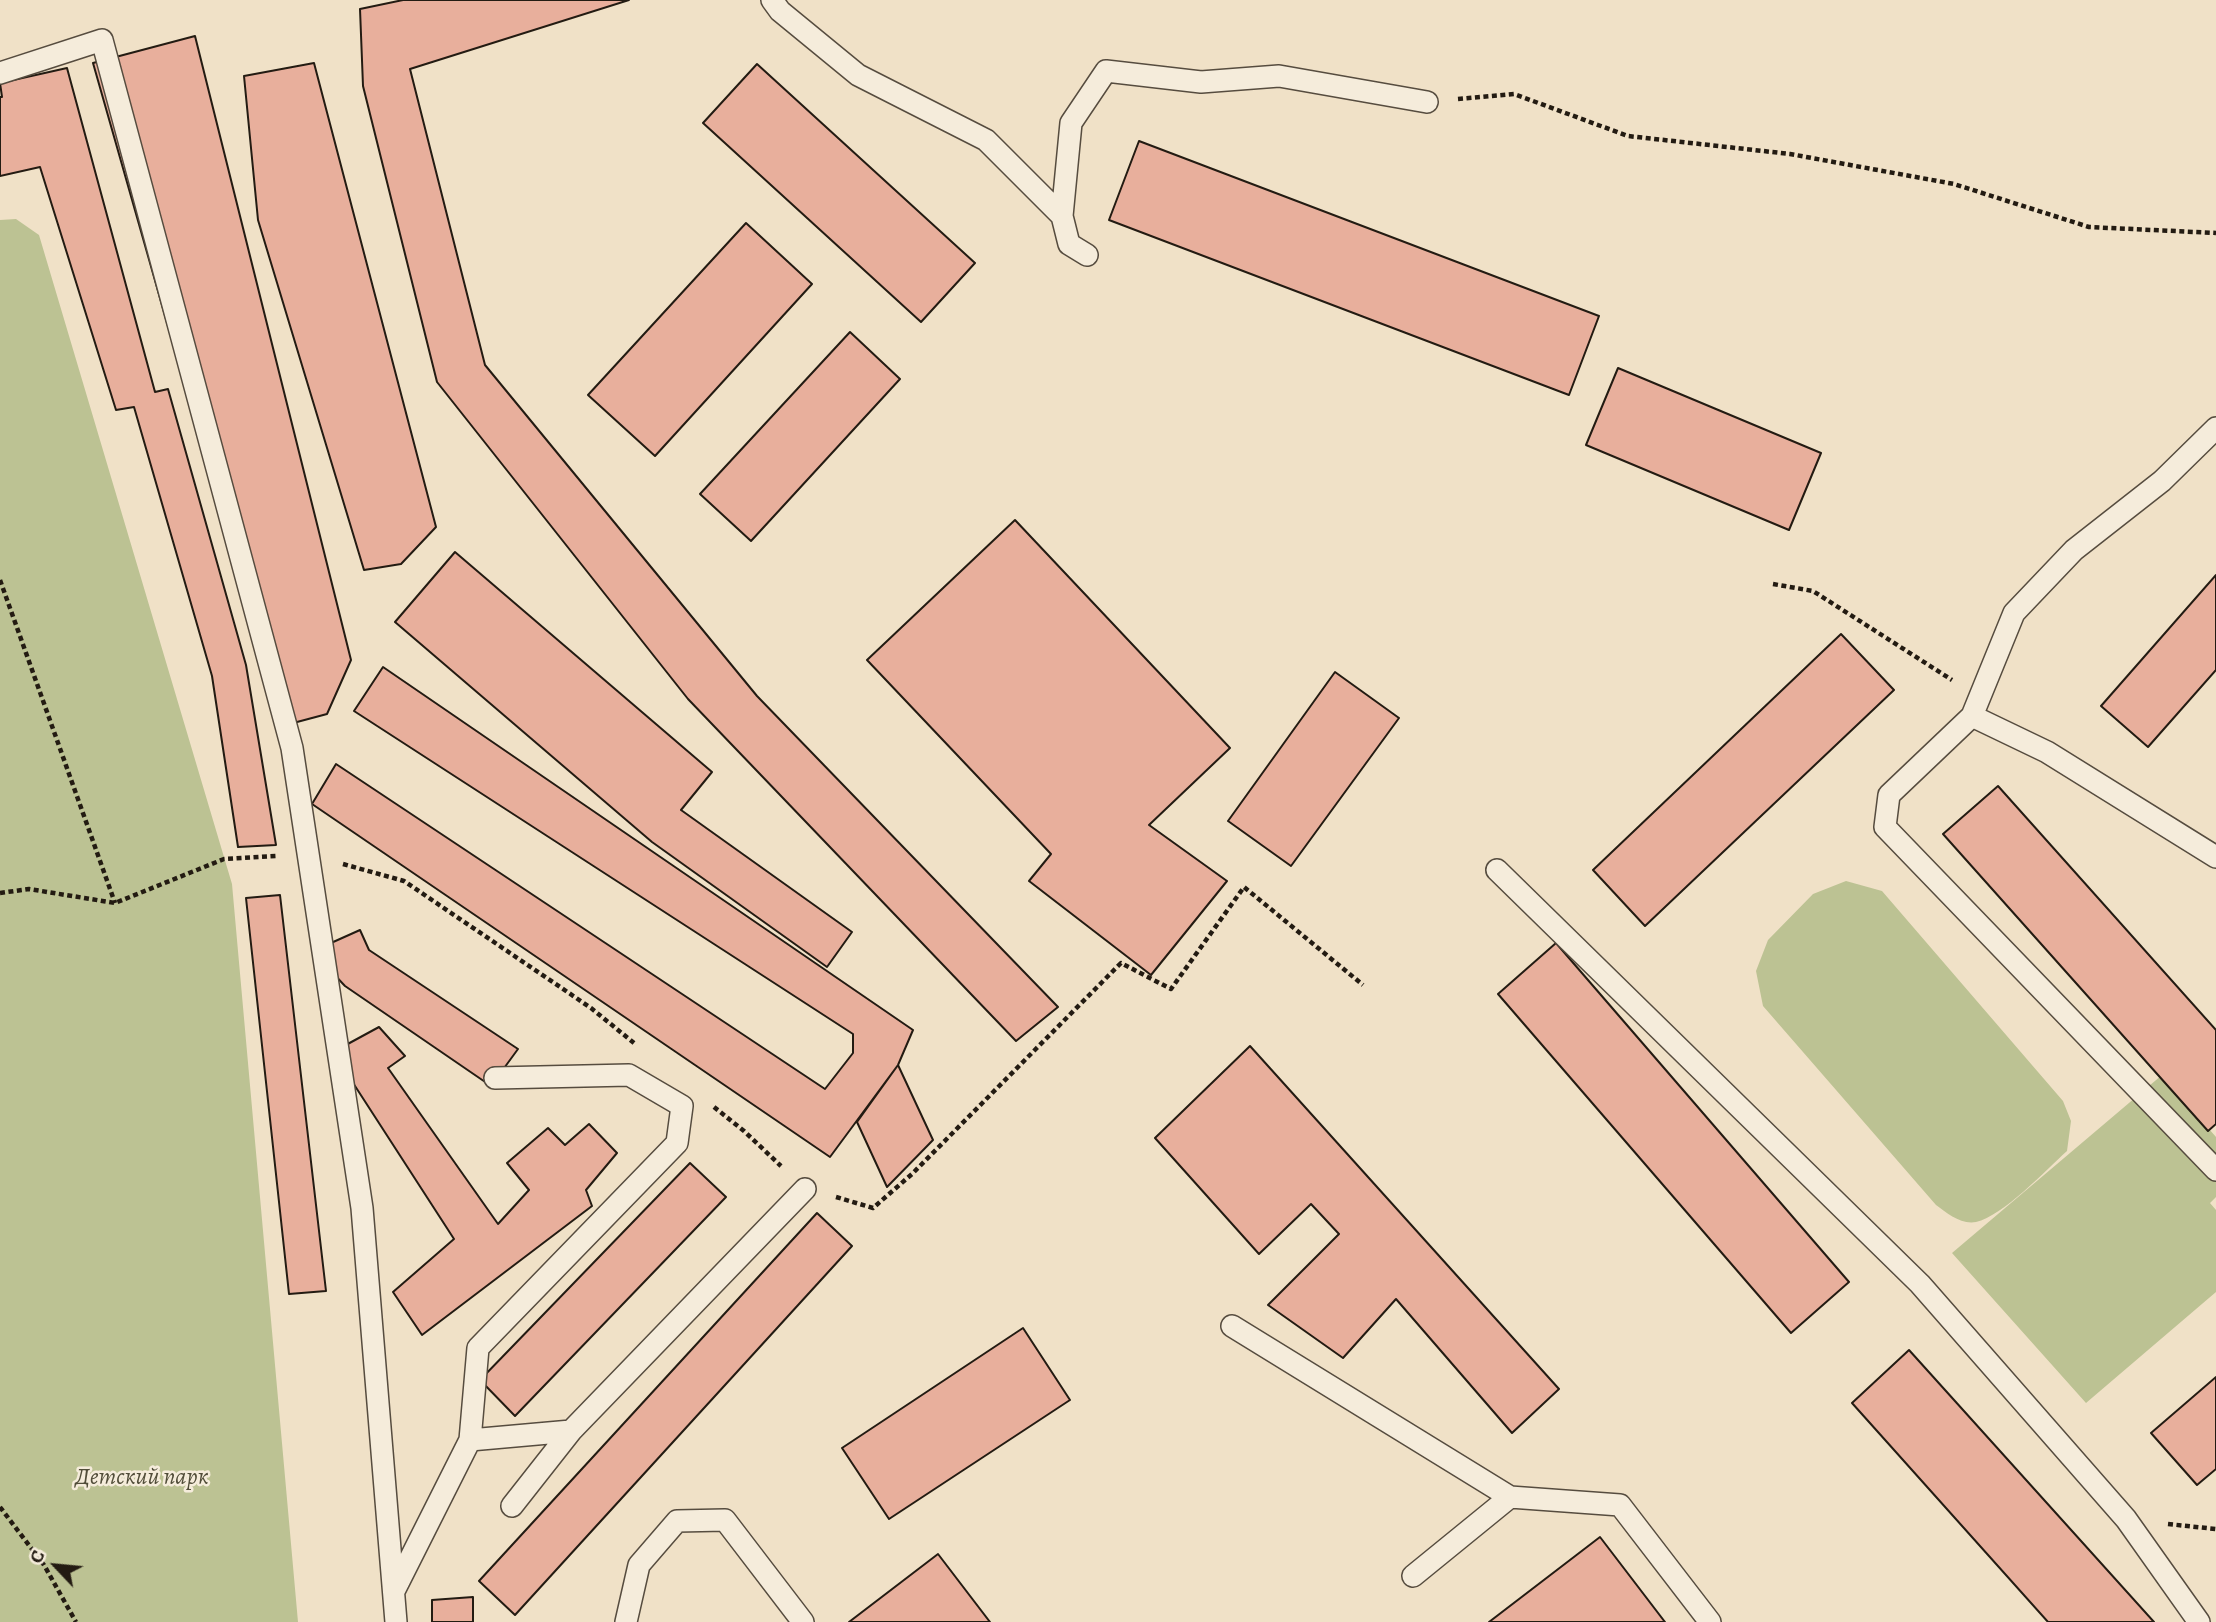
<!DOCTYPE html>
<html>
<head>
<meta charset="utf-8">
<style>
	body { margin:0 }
	#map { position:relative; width:2216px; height:1622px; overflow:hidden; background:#f0e1c7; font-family:Alegreya,serif }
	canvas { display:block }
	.north { position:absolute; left:21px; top:1531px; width:70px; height:70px; -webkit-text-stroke:5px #f5ecdb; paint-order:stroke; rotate:296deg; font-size:19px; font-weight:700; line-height:28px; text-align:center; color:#231b12 }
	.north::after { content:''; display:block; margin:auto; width:24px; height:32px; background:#231b12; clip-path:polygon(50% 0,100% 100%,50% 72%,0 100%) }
</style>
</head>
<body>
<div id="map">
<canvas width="2216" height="1622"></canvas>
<div class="north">С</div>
</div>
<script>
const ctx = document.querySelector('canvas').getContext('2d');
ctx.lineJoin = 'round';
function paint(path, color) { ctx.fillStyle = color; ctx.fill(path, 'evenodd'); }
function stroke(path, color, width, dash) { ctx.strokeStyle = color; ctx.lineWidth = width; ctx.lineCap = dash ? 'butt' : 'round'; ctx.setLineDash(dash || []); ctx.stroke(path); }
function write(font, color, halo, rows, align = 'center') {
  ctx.font = font + ' Alegreya,serif'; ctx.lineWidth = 5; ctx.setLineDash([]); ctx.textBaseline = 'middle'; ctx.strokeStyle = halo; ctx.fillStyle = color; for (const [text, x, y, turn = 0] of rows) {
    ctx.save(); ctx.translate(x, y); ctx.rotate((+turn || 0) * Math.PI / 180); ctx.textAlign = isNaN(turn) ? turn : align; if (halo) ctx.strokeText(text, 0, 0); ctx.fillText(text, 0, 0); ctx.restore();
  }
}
paint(new Path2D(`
	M 16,219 L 39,235 L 232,884 L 298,1622 L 0,1622 L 0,220 Z
	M 1846,881 L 1882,891 L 2063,1101 L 2071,1121 L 2067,1151 C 2046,1170 2003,1216 1976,1222 C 1961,1225 1947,1213 1936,1205 L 1763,1006 L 1756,971 L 1768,940 L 1813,894 Z
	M 2162,1075 L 2216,1137 L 2216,1197 L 2210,1203 L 2216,1210 L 2216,1292 L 2086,1403 L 1952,1253 Z`), '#bcc293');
const building = new Path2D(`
	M 403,0 L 629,0 L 410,69 L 485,365 L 757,696 L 1058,1007 L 1016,1041 L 688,699 L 437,382 L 363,86 L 360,9 Z
	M 195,36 L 351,660 L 327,714 L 282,726 L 93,63 Z
	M 314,63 L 436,527 L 401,564 L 364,570 L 258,220 L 244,76 Z
	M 757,64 L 975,263 L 921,322 L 703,123 Z
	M 67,68 L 155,392 L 168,389 L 246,665 L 276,845 L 238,847 L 212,676 L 134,407 L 116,410 L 40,167 L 0,176 L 0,97 L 2,97 L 0,83 Z
	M 1139,141 L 1599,316 L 1569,395 L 1109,220 Z
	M 746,223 L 812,284 L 655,456 L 588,395 Z
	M 850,332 L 900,379 L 751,541 L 700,494 Z
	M 1618,368 L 1821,453 L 1789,530 L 1586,445 Z
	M 1015,520 L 1230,748 L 1149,825 L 1227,881 L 1151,975 L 1029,881 L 1051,854 L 867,660 Z
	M 455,552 L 712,772 L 681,810 L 852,932 L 827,967 L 652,842 L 395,622 Z
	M 2216,575 L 2216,670 L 2148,747 L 2101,706 Z
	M 1841,634 L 1894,690 L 1645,926 L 1593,870 Z
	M 383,667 L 913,1030 L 898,1065 L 830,1157 L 312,804 L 336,764 L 825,1089 L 853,1053 L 853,1034 L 354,711 Z
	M 1335,672 L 1399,718 L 1291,866 L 1228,821 Z
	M 1998,786 L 2216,1030 L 2216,1124 L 2208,1131 L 1943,834 Z
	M 280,895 L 326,1291 L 289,1294 L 246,898 Z
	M 360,930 L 369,950 L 518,1049 L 491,1086 L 345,986 L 329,969 L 322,947 Z
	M 1556,943 L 1849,1282 L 1791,1333 L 1498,994 Z
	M 379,1027 L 405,1056 L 388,1068 L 498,1224 L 529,1190 L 507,1163 L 548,1128 L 565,1145 L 589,1124 L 617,1153 L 586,1190 L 592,1206 L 422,1335 L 393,1292 L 454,1239 L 333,1052 Z
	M 1250,1046 L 1559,1389 L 1512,1433 L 1396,1299 L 1343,1358 L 1268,1305 L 1339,1234 L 1311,1204 L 1259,1254 L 1155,1138 Z
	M 898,1065 L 933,1140 L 887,1187 L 857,1122 Z
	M 690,1163 L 726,1197 L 515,1416 L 480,1380 Z
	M 817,1213 L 852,1246 L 515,1615 L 479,1581 Z
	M 1023,1328 L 1070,1400 L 889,1519 L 842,1448 Z
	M 1909,1350 L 2154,1622 L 2048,1622 L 1852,1403 Z
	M 2216,1377 L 2216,1469 L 2197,1485 L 2151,1433 Z
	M 1600,1537 L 1665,1622 L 1489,1622 Z
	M 938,1554 L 990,1622 L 849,1622 Z
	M 473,1597 L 473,1622 L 432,1622 L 432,1600 Z`);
paint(building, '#e8af9c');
stroke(building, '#231b12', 2);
const lane = new Path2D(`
	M 772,0 L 780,11 L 858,75 L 986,140 L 1062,216
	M 0,73 L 102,40 L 292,748 L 362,1208 L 396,1622
	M 1087,255 L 1069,244 L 1062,216 L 1071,123 L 1106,71 L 1201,82 L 1279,76 L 1427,102
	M 2216,428 L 2162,481 L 2074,550 L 2014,613 L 1972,716 L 1889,795 L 1885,827 L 2216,1170
	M 1972,716 L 2047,752 L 2216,857
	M 1497,870 L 1920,1284 L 2126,1519 L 2199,1622
	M 1232,1326 L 1510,1497
	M 470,1440 L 478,1348 L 677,1143 L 682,1106 L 629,1075 L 495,1078
	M 512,1506 L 571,1431
	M 1413,1576 L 1510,1497 L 1620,1505 L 1710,1622
	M 394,1591 L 470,1440 L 571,1431 L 805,1189
	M 626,1622 L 639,1565 L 677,1521 L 725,1520 L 803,1622`);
stroke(lane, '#564c3f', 24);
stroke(new Path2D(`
	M 1458,99 L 1514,94 L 1628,136 L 1790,154 L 1954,184 L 2089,227 L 2216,233
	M 0,580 L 115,903
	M 1773,584 L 1813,591 L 1952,680
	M 343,864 L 404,881 L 591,1008 L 634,1043
	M 0,893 L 29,889 L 115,903 L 224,859 L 276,856
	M 714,1107 L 744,1131 L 781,1166
	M 836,1197 L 873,1208 L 912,1174 L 1121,963 L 1171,989 L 1244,887 L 1363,985
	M 0,1507 L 44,1565 L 76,1622
	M 2168,1524 L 2216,1529`), '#231b12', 4.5, [5, 3.5]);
stroke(lane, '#f5ecdb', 21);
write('italic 24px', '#514d39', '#f5ecdb', [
	["Детский парк",142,1478]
]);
</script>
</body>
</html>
